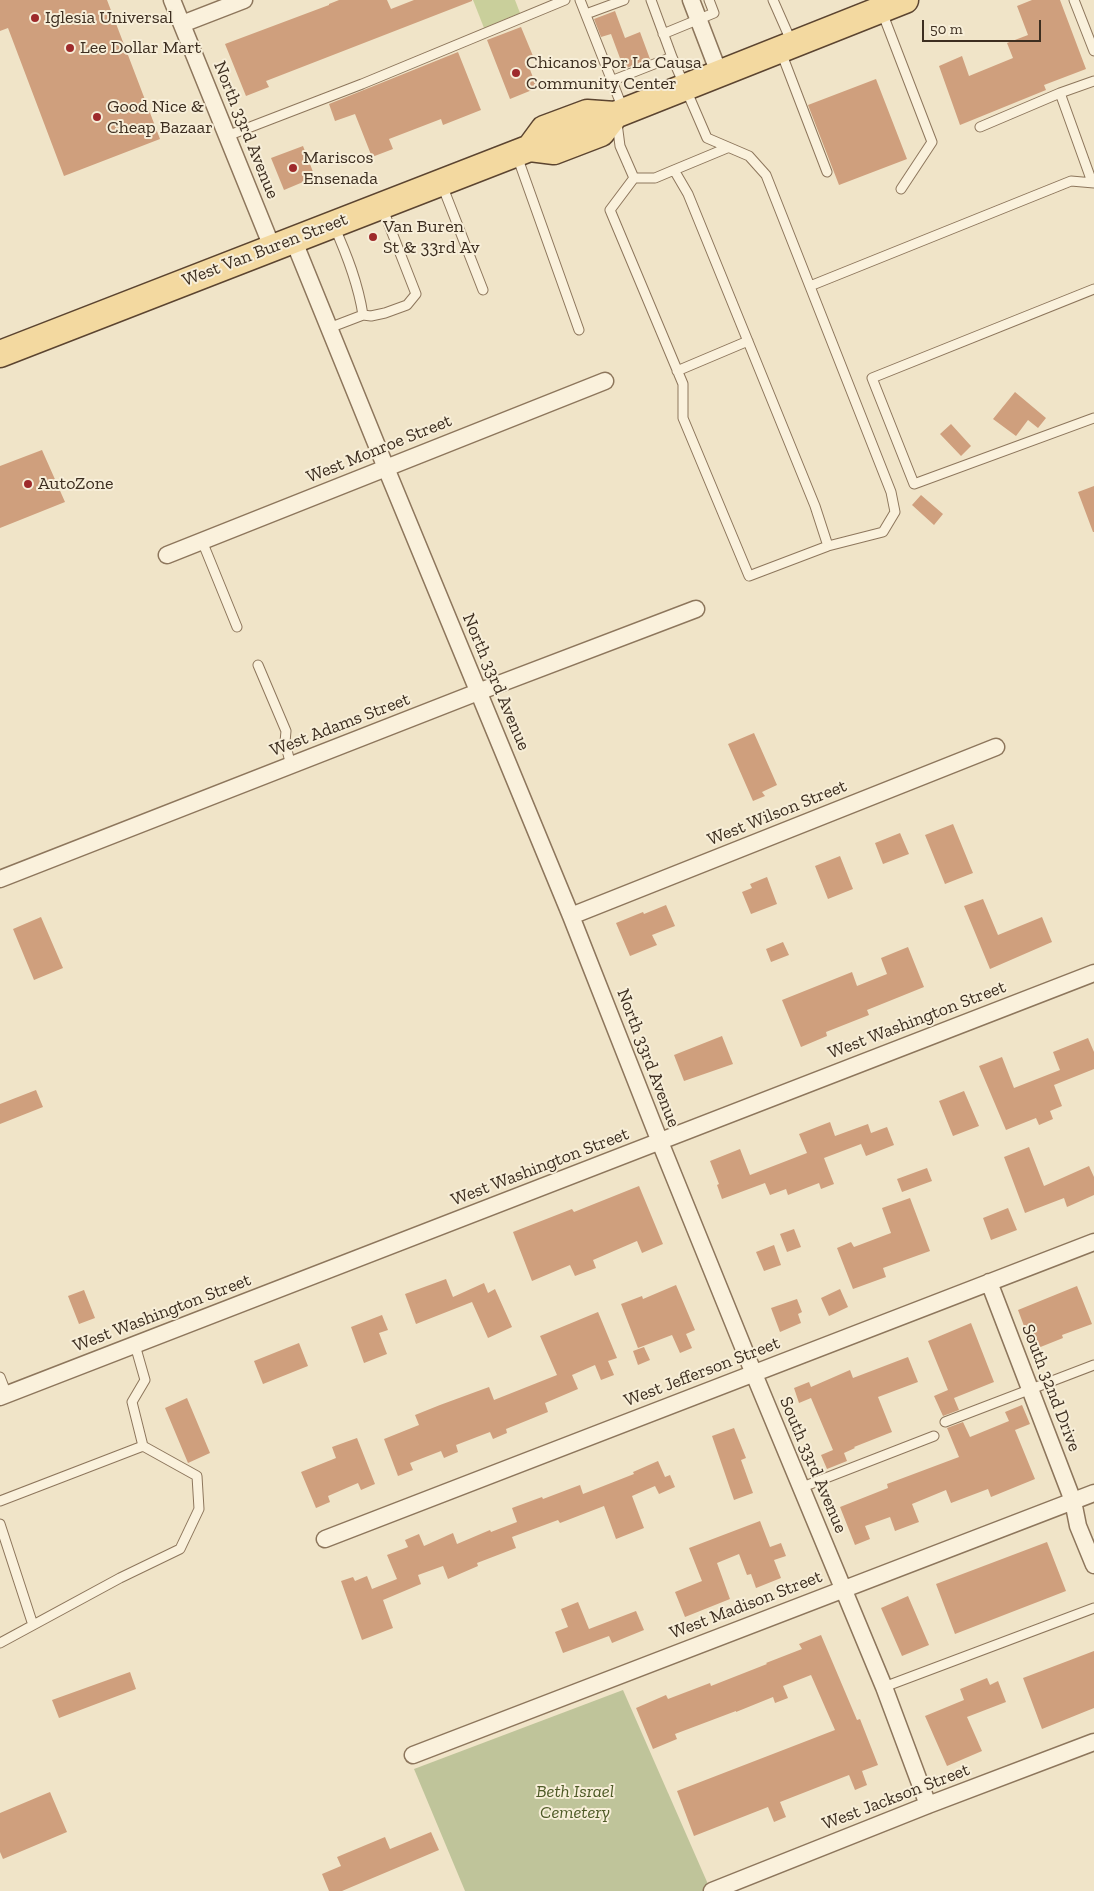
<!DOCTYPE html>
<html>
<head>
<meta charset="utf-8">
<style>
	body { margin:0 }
	#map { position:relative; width:1094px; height:1891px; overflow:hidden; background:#f0e4c8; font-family:"Zilla Slab",serif }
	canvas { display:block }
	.scale { position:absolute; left:922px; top:20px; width:119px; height:22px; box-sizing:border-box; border:2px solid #3d2e20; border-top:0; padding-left:6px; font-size:15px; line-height:18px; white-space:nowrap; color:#3d2e20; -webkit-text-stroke:4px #f7eed8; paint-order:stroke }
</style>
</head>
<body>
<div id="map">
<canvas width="1094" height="1891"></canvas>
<div class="scale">50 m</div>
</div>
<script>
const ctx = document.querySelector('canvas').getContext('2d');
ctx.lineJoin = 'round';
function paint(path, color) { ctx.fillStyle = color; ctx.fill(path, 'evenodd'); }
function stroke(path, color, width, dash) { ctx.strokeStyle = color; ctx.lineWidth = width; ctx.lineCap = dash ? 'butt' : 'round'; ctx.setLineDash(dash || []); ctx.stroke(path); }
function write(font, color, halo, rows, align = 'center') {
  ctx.font = font + ' "Zilla Slab",serif'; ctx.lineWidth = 4; ctx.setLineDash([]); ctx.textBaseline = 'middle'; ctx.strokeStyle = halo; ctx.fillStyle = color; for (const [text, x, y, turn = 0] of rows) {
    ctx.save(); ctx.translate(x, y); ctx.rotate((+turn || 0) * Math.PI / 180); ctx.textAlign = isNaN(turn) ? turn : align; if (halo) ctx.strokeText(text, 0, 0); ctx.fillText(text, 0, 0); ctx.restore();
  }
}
paint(new Path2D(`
	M 473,0 L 515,0 L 520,13 L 484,28 Z`), '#c9cf9b');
paint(new Path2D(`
	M 623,1690 L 711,1891 L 465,1891 L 414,1769 Z`), '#bfc49a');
paint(new Path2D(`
	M 0,0 L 107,0 L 160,139 L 64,176 L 8,28 L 0,31 Z
	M 339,0 L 387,0 L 391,9 L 414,0 L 472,0 L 472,1 L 266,81 L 269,87 L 246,96 L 225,44 L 329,5 L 329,4 Z
	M 1032,0 L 1060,0 L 1086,69 L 1044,85 L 1046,90 L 960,125 L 939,66 L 962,56 L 969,76 L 1013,58 L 1007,43 L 1028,35 L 1017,6 Z
	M 615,11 L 625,38 L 640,32 L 650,59 L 624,69 L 611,34 L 601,37 L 594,19 Z
	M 521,27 L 533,56 L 526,59 L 537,88 L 510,99 L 487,40 Z
	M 458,52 L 481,110 L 443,125 L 441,119 L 389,139 L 393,149 L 372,157 L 355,114 L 335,121 L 329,104 Z
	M 876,79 L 907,159 L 839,185 L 808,105 Z
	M 303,146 L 315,177 L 284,190 L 271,158 Z
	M 1015,392 L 1046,418 L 1038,428 L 1028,420 L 1016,436 L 993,419 Z
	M 951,424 L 971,446 L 961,456 L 940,434 Z
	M 42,450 L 65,502 L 0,528 L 0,466 Z
	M 1094,486 L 1094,532 L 1093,532 L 1078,492 Z
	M 921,495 L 943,514 L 934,525 L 912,505 Z
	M 754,733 L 777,785 L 762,792 L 765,796 L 753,801 L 728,744 Z
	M 953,824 L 973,873 L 945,884 L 925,835 Z
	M 900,833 L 909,854 L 883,864 L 875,843 Z
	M 840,856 L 853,889 L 828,899 L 815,866 Z
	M 767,877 L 777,904 L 751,914 L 742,892 L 752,888 L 750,884 Z
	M 983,899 L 998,935 L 1042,917 L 1052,942 L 990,969 L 964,906 Z
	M 666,905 L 675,926 L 652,935 L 657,945 L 630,956 L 616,923 L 643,912 L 644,914 Z
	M 41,917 L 63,968 L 34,980 L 13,929 Z
	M 783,942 L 789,955 L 771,962 L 766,949 Z
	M 908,947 L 924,987 L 867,1010 L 869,1015 L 826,1032 L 827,1036 L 801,1047 L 782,1000 L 852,972 L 857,986 L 887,974 L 881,958 Z
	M 722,1036 L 733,1064 L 684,1081 L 674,1055 Z
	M 1088,1038 L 1094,1052 L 1094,1069 L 1054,1085 L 1062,1106 L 1050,1111 L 1053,1119 L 1039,1125 L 1036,1118 L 1006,1130 L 979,1066 L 1002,1057 L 1014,1088 L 1060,1070 L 1053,1052 Z
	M 36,1090 L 43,1107 L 0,1124 L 0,1104 Z
	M 964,1091 L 979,1126 L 953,1136 L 939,1101 Z
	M 830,1122 L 835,1136 L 868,1124 L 871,1133 L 887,1127 L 894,1145 L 866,1156 L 861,1144 L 824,1158 L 834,1184 L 821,1189 L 819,1183 L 788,1195 L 786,1189 L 770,1195 L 765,1183 L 722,1199 L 717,1185 L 719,1184 L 710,1161 L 740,1149 L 750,1175 L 807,1153 L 799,1134 Z
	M 1029,1147 L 1044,1186 L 1089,1166 L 1094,1177 L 1094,1195 L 1067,1207 L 1064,1198 L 1025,1213 L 1004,1157 Z
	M 927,1168 L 932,1181 L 902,1192 L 897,1179 Z
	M 639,1186 L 663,1244 L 642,1253 L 637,1241 L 593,1260 L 596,1268 L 575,1276 L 570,1265 L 532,1281 L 513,1232 L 572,1209 L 574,1212 Z
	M 910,1198 L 930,1251 L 883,1268 L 886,1277 L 853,1289 L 837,1248 L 851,1242 L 854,1247 L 891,1233 L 882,1208 Z
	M 1008,1208 L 1017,1230 L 991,1240 L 983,1218 Z
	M 794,1229 L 801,1247 L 787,1252 L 780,1234 Z
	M 774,1245 L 781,1265 L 764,1271 L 756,1252 Z
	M 446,1279 L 453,1297 L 484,1283 L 488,1293 L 495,1289 L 512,1327 L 488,1338 L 472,1302 L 416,1324 L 405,1294 Z
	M 676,1285 L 695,1330 L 686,1334 L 692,1348 L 680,1353 L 672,1335 L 638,1348 L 621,1304 L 642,1296 L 643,1299 Z
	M 1077,1286 L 1092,1324 L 1062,1335 L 1063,1338 L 1033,1350 L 1018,1310 Z
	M 840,1289 L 848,1307 L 829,1316 L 821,1298 Z
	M 84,1290 L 95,1318 L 79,1324 L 68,1296 Z
	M 797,1299 L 802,1312 L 798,1314 L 801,1323 L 780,1332 L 771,1308 Z
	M 598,1312 L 617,1358 L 608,1361 L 614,1375 L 601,1380 L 595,1365 L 572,1375 L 578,1389 L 545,1403 L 548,1412 L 506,1429 L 507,1433 L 493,1439 L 490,1432 L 456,1445 L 458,1452 L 444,1458 L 441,1451 L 410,1463 L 413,1470 L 398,1476 L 384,1439 L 419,1425 L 415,1415 L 440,1405 L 489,1387 L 494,1400 L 557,1375 L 540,1336 Z
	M 382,1315 L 388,1330 L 379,1333 L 387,1354 L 364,1363 L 351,1327 Z
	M 971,1323 L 994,1382 L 954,1398 L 959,1410 L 943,1416 L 934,1396 L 948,1390 L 928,1341 Z
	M 299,1343 L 308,1366 L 263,1384 L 254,1361 Z
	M 644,1347 L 650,1360 L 638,1365 L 633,1351 Z
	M 908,1357 L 918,1382 L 878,1397 L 892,1432 L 854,1447 L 855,1448 L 844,1453 L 847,1461 L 827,1469 L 821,1455 L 833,1450 L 811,1398 L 799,1403 L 794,1388 L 809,1382 L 811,1387 L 850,1370 L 853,1378 Z
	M 187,1398 L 210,1453 L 188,1463 L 165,1408 Z
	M 1022,1405 L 1030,1424 L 1015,1430 L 1035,1479 L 991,1497 L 988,1489 L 951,1503 L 946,1490 L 912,1504 L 919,1522 L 895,1531 L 890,1517 L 865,1526 L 870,1539 L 855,1545 L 840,1507 L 888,1488 L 887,1484 L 959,1457 L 947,1428 L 963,1422 L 970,1437 L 1009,1421 L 1005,1412 Z
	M 734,1428 L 746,1458 L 741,1460 L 753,1493 L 734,1500 L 712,1436 Z
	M 357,1438 L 375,1484 L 361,1490 L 358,1483 L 328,1496 L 330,1502 L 316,1508 L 301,1472 L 336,1458 L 332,1447 Z
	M 658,1461 L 665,1477 L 670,1475 L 675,1487 L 659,1494 L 655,1486 L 632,1496 L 644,1528 L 616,1539 L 604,1506 L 560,1523 L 558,1520 L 512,1537 L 516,1548 L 477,1563 L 478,1566 L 448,1579 L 443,1566 L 418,1575 L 421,1584 L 383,1600 L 393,1628 L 362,1640 L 341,1581 L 353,1577 L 355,1581 L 367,1576 L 372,1589 L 397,1579 L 387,1555 L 408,1547 L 405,1540 L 419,1534 L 424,1546 L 453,1533 L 457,1544 L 490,1530 L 491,1532 L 517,1522 L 512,1508 L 542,1497 L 543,1499 L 580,1485 L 583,1494 L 634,1474 L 633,1472 Z
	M 760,1521 L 770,1547 L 781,1543 L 786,1556 L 774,1560 L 781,1578 L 756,1588 L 751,1574 L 747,1575 L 739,1554 L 717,1563 L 730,1599 L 685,1617 L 675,1592 L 702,1581 L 689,1548 Z
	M 1047,1542 L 1066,1591 L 955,1634 L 936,1584 Z
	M 908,1596 L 929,1645 L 902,1656 L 881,1608 Z
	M 578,1602 L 589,1629 L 636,1611 L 644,1630 L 612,1643 L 609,1636 L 563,1653 L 555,1632 L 568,1627 L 561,1609 Z
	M 821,1635 L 857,1720 L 860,1719 L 878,1765 L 862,1771 L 867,1785 L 855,1790 L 849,1775 L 780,1802 L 786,1817 L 774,1822 L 768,1807 L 694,1836 L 677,1791 L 835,1730 L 811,1675 L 783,1686 L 788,1698 L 775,1703 L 773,1697 L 736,1712 L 736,1711 L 675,1734 L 677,1739 L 653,1749 L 636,1708 L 666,1695 L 668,1699 L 710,1683 L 711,1686 L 767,1664 L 766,1663 L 802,1649 L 799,1644 Z
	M 1094,1651 L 1094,1708 L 1042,1729 L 1023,1678 Z
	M 130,1672 L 136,1689 L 59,1718 L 52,1700 Z
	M 987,1678 L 990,1685 L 998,1681 L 1006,1702 L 967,1717 L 982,1751 L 947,1766 L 925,1716 L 964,1700 L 960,1689 Z
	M 50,1792 L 67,1832 L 3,1859 L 0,1852 L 0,1813 Z
	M 431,1832 L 439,1850 L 342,1891 L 329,1891 L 322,1874 L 341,1866 L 337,1857 L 385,1837 L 390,1849 Z`), '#cf9f7d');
const lane = new Path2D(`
	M 580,0 L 623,109
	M 773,0 L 792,43
	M 1074,0 L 1094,51
	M 882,12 L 932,142 L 901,189
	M 586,14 L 624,0
	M 663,34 L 714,13 L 709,0
	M 781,52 L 827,172
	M 611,81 L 672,57 L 651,0
	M 617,123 L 620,146 L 634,178 L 655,178 L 674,170 L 688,194 L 815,506 L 828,546
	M 980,127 L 1060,93
	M 227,136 L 362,84 L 565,0
	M 517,156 L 579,330
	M 674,170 L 727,148
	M 634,178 L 610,210 L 683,384 L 683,418 L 749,576 L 828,546 L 883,532 L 895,512 L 891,492 L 766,175 L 749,156 L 707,138 L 672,57
	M 1092,182 L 1060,93 L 1094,81
	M 442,185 L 483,290
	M 334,226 C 347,255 358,283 363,315
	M 810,286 L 1071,181 L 1094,183
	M 1094,289 L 872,378 L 914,484 L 1094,418
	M 329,328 L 363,315 L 371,316 L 385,313 L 407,305 L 416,294 L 382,207
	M 677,371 L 748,341
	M 202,541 L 237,627
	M 258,665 L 286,731 L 285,742 L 291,766
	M 0,1377 L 7,1395
	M 945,1422 L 1094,1365
	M 800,1488 L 934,1436
	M 0,1501 L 143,1446 L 132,1402 L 145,1380 L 135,1345
	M 0,1524 L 33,1625
	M 0,1643 L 120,1578 L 180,1549 L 199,1509 L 197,1476 L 143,1446
	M 884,1687 L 1094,1608`);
const street = new Path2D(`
	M 172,0 L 272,247
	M 691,0 L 719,73
	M 182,24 L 244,0
	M 293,239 L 386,468 L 571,916 L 660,1142 L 754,1374 L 884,1687 L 928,1805
	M 167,555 L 605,381
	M 0,879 L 478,692 L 696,609
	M 571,916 L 996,747
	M 989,1282 L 1073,1501 L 1078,1526 L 1094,1565
	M 0,1397 L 1094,973
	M 325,1539 L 1094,1242
	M 413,1755 L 1094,1493
	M 712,1891 L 928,1805 L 1094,1742`);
const primary = new Path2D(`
	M 530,148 L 544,129 L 587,113 L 615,115 L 905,0
	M 0,354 L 530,148 L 554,151 L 601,133 L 615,115`);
stroke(lane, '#8d765c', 11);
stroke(street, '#8d765c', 19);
stroke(primary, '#5b4430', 29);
stroke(lane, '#faf1dc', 9);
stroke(street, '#faf1dc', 16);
stroke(primary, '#f3d9a0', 26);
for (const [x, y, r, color] of [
	[35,18,5,"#9e2a2b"],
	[70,48,5,"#9e2a2b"],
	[516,73,5,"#9e2a2b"],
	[97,117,5,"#9e2a2b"],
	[293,168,5,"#9e2a2b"],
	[373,237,5,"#9e2a2b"],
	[28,484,5,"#9e2a2b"]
]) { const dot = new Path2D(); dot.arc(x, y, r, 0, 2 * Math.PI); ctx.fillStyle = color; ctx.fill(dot); stroke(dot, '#f7eed8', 2); }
write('18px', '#3d2e20', '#f7eed8', [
	["Iglesia Universal",45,18],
	["Lee Dollar Mart",80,48],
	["Chicanos Por La Causa",526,63],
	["Community Center",526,84],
	["Good Nice &",107,107],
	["Cheap Bazaar",107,128],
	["Mariscos",303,158],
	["Ensenada",303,179],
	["Van Buren",383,227],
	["St & 33rd Av",383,248],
	["AutoZone",38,484]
], 'left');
write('18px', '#3d2e20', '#f7eed8', [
	["North 33rd Avenue",246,130,68],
	["West Van Buren Street",265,250,-21],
	["West Monroe Street",379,449,-22],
	["North 33rd Avenue",496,682,67],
	["West Adams Street",340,725,-21],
	["West Wilson Street",777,813,-22],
	["West Washington Street",917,1020,-21],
	["North 33rd Avenue",648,1058,69],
	["West Washington Street",540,1167,-21],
	["West Washington Street",162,1313,-21],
	["West Jefferson Street",702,1372,-21],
	["South 32nd Drive",1051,1388,69],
	["South 33rd Avenue",813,1465,67],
	["West Madison Street",746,1605,-21],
	["West Jackson Street",896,1797,-21]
]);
write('italic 18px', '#4d5a26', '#f7eed8', [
	["Beth Israel",575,1792],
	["Cemetery",575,1813]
]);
</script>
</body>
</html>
